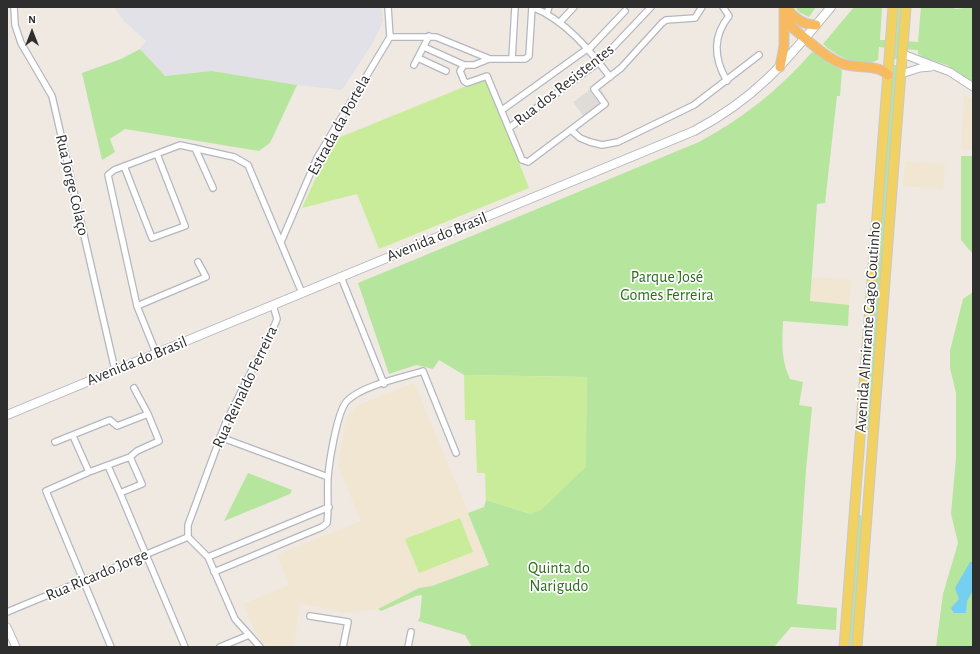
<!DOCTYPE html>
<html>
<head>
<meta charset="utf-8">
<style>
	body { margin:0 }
	#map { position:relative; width:980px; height:654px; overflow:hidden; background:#efe9e1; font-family:"Alegreya Sans",sans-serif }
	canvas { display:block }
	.frame { position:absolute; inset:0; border:8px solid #2e2e2e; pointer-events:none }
	.north { position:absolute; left:12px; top:12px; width:40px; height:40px; -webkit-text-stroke:3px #fff; paint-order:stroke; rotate:0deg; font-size:11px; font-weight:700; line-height:16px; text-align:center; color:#2e2e2e }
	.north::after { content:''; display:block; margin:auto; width:14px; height:18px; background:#2e2e2e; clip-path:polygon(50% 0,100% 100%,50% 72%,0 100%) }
</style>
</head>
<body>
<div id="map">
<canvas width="980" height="654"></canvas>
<div class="frame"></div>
<div class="north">N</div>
</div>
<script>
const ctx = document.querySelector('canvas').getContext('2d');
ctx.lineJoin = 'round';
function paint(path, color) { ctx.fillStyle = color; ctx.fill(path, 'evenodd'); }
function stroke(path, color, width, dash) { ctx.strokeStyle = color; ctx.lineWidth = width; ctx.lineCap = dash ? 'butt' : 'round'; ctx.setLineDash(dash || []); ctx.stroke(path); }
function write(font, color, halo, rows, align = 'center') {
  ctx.font = font + ' "Alegreya Sans",sans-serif'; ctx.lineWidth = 3.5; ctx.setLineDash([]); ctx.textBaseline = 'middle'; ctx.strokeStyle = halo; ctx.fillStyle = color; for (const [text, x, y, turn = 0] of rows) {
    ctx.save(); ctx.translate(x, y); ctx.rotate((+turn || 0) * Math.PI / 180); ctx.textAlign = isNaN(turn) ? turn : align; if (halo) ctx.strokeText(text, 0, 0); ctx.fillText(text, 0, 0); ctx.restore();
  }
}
paint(new Path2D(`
	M 114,7 L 381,7 L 383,21 L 374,41 L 342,90 L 297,85 L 212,71 L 164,76 L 140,49 L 146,41 L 124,21 Z`), '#e3e1e8');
paint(new Path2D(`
	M 964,95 L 973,100 L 973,150 L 961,149 Z
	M 905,161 L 945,164 L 943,189 L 903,186 Z
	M 812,277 L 851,280 L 849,305 L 810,302 Z
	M 414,383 L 490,564 L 432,586 L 419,588 L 378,609 L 345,613 L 300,603 L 294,647 L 266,647 L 254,630 L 243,604 L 289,585 L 277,555 L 361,521 L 338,466 L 346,418 L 357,406 Z`), '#f0e6d1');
paint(new Path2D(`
	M 795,7 L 816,7 L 809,17 L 799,12 Z
	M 854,7 L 882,7 L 880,40 L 890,40 L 889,48 L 879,47 L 878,60 C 860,69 836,56 823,44 Z
	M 898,7 L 902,7 L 898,59 L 894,59 Z
	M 921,7 L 950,7 L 956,9 L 973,7 L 973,82 L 947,65 L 925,58 L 918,54 L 918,50 L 904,49 L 906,41 L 918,42 Z
	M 140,49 L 165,76 L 212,71 L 297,85 L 270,143 L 259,151 L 125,129 L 110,139 L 115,152 L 102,160 L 82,73 L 121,59 Z
	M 814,52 L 830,64 L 842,70 L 840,96 L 837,96 L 825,203 L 817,204 L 810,301 L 849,305 L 848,326 L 783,321 C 782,343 781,360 790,379 L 803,382 L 799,405 L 812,407 L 806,470 L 797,604 L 837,608 L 836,630 L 791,627 L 774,647 L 472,647 L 465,635 L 418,621 L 420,617 L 422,595 L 416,596 L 381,611 L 378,609 L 419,588 L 432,586 L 489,565 L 468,513 L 484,507 L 486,500 L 531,514 L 585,467 L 587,377 L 464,375 L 439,360 L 433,369 L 416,365 L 389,374 L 358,283 L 699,142 C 742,119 780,89 811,53 Z
	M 893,65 L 897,65 L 869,436 L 866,425 Z
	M 961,156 L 973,156 L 973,254 L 961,240 Z
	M 973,292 L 973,647 L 936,647 L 943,594 L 958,543 L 951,514 L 956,458 L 956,393 L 950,368 L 950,351 L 963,299 Z
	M 248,473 L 292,490 L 290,494 L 224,521 Z
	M 859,515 L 861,515 L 862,524 L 853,647 L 849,647 Z`), '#b6e59e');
paint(new Path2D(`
	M 486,78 L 529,188 L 379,249 L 357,194 L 302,208 L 333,140 Z
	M 464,375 L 587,377 L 586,467 L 541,510 L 531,514 L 486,500 L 485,473 L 477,473 L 475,420 L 465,420 Z
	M 460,518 L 473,552 L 419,573 L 405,539 Z`), '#c9ec9a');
paint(new Path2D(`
	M 598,84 L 610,104 L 587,121 L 573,102 Z`), '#dfdcd8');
paint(new Path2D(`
	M 970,562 L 973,562 L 973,590 L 967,601 L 966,613 L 954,613 L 951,608 L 959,599 L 955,588 Z`), '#75cff0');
const minor = new Path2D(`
	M 14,7 L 15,25 L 21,43 L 52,96 L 115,370
	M 532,7 C 565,20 589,49 610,77
	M 723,7 L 729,16 C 712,37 714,59 727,81
	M 547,13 L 549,7
	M 560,22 L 574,7
	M 390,37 L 436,37 L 490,59 L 525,59 L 529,56 L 532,7
	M 424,47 L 464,65 L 474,65 L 489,59
	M 588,50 L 625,11
	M 418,58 L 446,71
	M 512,59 L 515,7
	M 414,65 L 429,36
	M 464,65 L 460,71 L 464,81 L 467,83 L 487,76 L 522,160 L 528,162 L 605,104 L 594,89 L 621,68 L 662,23 L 666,20 L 695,18 L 702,7
	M 502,110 L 587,49
	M 509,128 L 599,62 L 651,7
	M 571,130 L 580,138 L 590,142 L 602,145 L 618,142 L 694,105 L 759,55
	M 195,148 L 213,188
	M 124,166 L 152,238 L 185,226 L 157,154
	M 281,242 L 317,158 L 390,37 L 388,7
	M 341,277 L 384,384
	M 137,306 L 206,277 L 198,262
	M 156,353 L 137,306 L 108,175 L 114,170 L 180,145 L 234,157 L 248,165 L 302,293
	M 73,436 L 89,472
	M 220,437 L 328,477
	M 55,442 L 110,420 L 117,426 L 148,414
	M 130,457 L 137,451 L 159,441 L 148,414 L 134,388
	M 108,466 L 120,493 L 142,484 L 130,457 L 89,472 L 46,491 L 111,647
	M 120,493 L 185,647
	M 188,537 L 188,525 L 226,422 L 275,324 L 277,319 L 273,305
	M 188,537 L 208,557 L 235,619 L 260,647
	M 208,557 L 329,507
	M 214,572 L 322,527 L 327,523 C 329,508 327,493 328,478 C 329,463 337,411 347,401 C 363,385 401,378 423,371 L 456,453
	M 7,612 L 188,537
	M 310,616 L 348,622 L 343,647
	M 220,647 L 249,635
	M 408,647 L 411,632`);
const tertiary = new Path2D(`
	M 903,54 L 950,72 L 973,87
	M 901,74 L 920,68 L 931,67
	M 7,627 L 16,647`);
const secondary = new Path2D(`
	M 7,415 L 694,131 C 757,98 787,60 831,7`);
const primary = new Path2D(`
	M 844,647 L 893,7
	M 857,647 L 906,7`);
const trunk = new Path2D(`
	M 786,7 C 793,17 803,25 816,25
	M 785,13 L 790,25 L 795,30 C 810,42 826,58 843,64 C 857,69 878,64 888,75
	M 780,67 L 784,46 L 784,7`);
stroke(minor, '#b4b7c1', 8);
stroke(tertiary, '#b4b7c1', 9);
stroke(secondary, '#b4b7c1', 10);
stroke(primary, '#c9c9c9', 11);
stroke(trunk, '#c9c9c9', 11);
stroke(minor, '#fff', 5.5);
stroke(tertiary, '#fff', 7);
stroke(secondary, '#fff', 8);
stroke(primary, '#f2d163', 9);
stroke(trunk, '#f8ba60', 9);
write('16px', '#2e2e2e', '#fff', [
	["Rua dos Resistentes",564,85,-38],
	["Estrada da Portela",339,125,-61],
	["Rua Jorge Colaço",72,185,77],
	["Avenida do Brasil",437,237,-22],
	["Avenida Almirante Gago Coutinho",868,327,-86],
	["Avenida do Brasil",137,361,-22],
	["Rua Reinaldo Ferreira",245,387,-65],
	["Rua Ricardo Jorge",97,575,-23]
]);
write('16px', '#2c6e1b', '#fff', [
	["Parque José",667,277],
	["Gomes Ferreira",667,295],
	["Quinta do",559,568],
	["Narigudo",559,586]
]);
</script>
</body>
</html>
